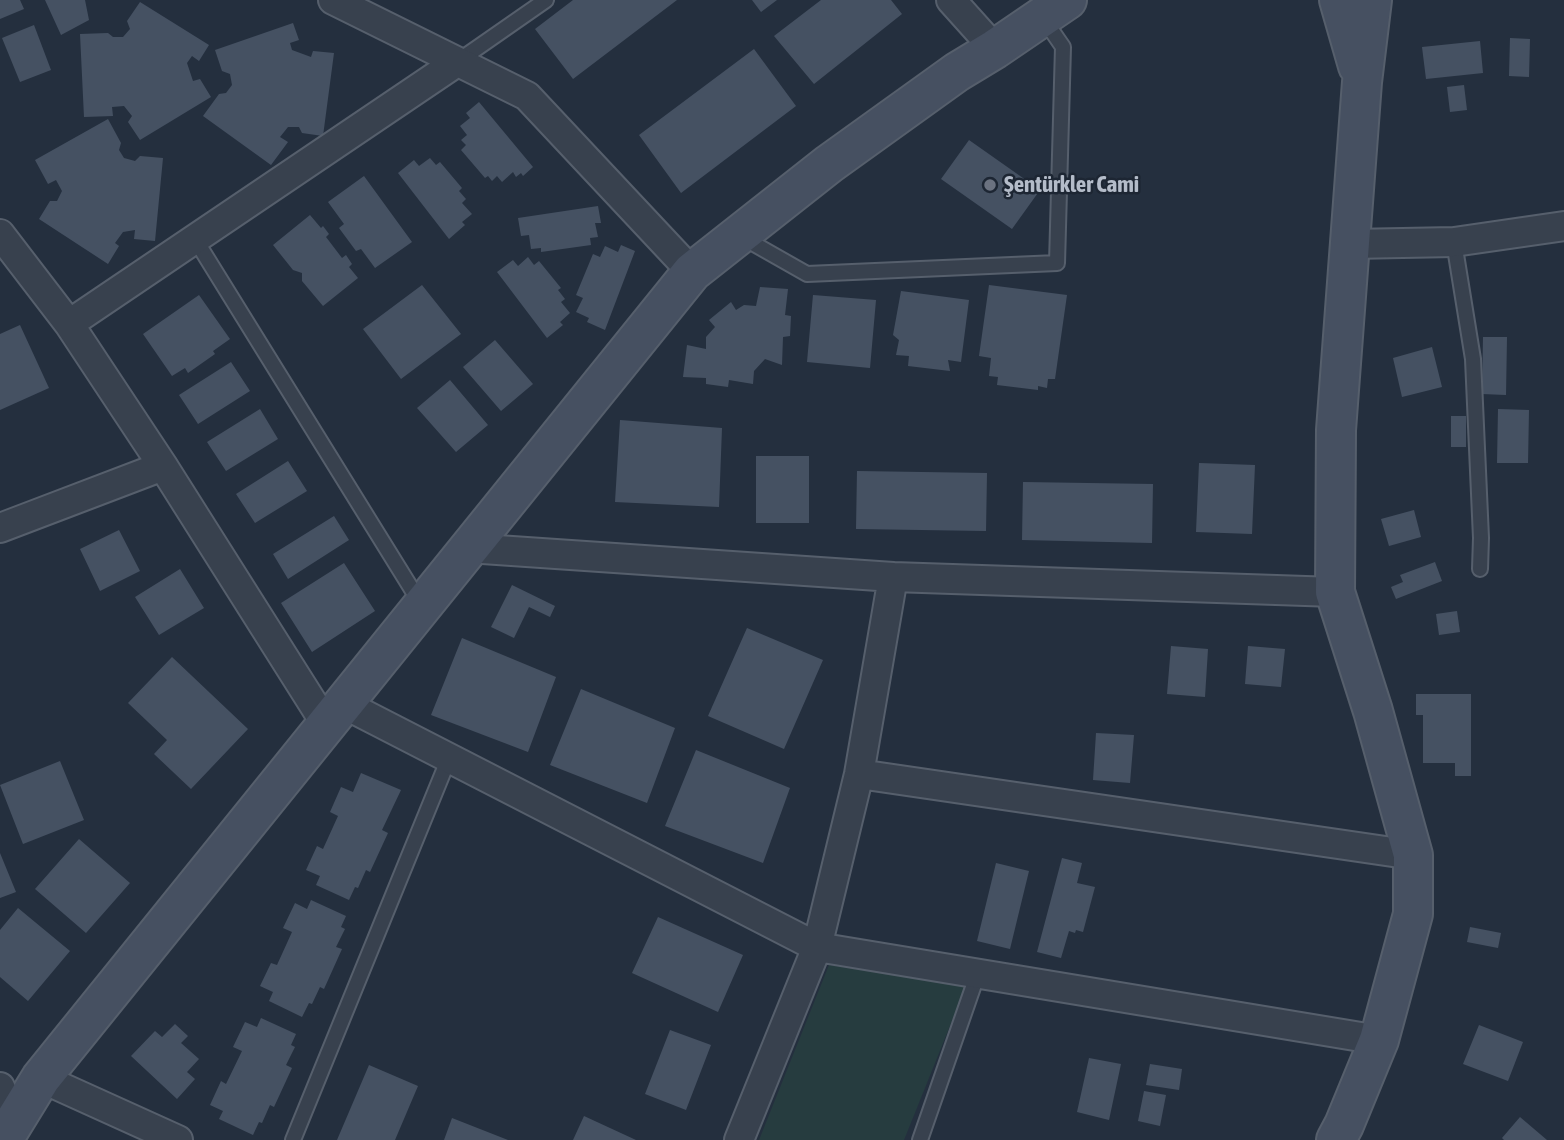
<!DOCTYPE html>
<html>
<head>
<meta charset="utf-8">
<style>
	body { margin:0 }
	canvas { display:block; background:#242f3e }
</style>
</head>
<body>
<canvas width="1564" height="1140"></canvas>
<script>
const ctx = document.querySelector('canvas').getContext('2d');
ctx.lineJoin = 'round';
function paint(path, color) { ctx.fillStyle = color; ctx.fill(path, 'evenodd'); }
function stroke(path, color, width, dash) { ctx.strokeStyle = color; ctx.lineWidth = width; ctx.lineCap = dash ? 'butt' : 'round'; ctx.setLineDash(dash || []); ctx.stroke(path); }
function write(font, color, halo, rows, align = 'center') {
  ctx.font = font + ' "Asap Condensed",sans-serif'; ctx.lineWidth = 5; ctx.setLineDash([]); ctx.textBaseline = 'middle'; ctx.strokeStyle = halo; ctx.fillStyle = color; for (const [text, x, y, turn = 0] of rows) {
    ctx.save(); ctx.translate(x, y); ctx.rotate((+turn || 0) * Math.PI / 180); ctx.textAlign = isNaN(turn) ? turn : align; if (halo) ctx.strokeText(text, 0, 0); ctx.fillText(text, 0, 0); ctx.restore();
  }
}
paint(new Path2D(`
	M 829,965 L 966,986 L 904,1140 L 759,1140 Z`), '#263c3f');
paint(new Path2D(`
	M 0,0 L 20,0 L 24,9 L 0,19 Z
	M 45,0 L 85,0 L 89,20 L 61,35 Z
	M 573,0 L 677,0 L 573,79 L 535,29 Z
	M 752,0 L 777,0 L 761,12 Z
	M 821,0 L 891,0 L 902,14 L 814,84 L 774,36 Z
	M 140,2 L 209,45 L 199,61 L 192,56 L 187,63 L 193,81 L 200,79 L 211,97 L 140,140 L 128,122 L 132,116 L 124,106 L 112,107 L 113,116 L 84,117 L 80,34 L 108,33 L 113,37 L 123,37 L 130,29 L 127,21 Z
	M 293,23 L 299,40 L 290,43 L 292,50 L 311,57 L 313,51 L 334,53 L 323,136 L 302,133 L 299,127 L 288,127 L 280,137 L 288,142 L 271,165 L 203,116 L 219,94 L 226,93 L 232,85 L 230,74 L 222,71 L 215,50 Z
	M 34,25 L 51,70 L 20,82 L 2,38 Z
	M 1510,38 L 1530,39 L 1529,77 L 1509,76 Z
	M 1480,41 L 1483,73 L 1426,79 L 1422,47 Z
	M 754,49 L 796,106 L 681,193 L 639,135 Z
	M 1464,85 L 1467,110 L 1450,112 L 1447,87 Z
	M 479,102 L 533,167 L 523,176 L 521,173 L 516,177 L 513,172 L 502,182 L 497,176 L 492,181 L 488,176 L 485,178 L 461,150 L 466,145 L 461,140 L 467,135 L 460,126 L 470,118 L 466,113 Z
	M 108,119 L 121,143 L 119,150 L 124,158 L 135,161 L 140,156 L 163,158 L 155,241 L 134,239 L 135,230 L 123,232 L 115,243 L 119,246 L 108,264 L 39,219 L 50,201 L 57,201 L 62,191 L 56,180 L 48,184 L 35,160 Z
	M 969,140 L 1040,190 L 1012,229 L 941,179 Z
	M 430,158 L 436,165 L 440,162 L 462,188 L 459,191 L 466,199 L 462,203 L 472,214 L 462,222 L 465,225 L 449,239 L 398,173 L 414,160 L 419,166 Z
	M 364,176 L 412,242 L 375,268 L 361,249 L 356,251 L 339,228 L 344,224 L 328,202 Z
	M 598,206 L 601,223 L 595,223 L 598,237 L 590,238 L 591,245 L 541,252 L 541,248 L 531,249 L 529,235 L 521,236 L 518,218 Z
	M 310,215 L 321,228 L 323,226 L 329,234 L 326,237 L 342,258 L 346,255 L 352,264 L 349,267 L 358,278 L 323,306 L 302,281 L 302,273 L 293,270 L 273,245 Z
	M 621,245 L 635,251 L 605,330 L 587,322 L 589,318 L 576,312 L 583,298 L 576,295 L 593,254 L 600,257 L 605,246 L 618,252 Z
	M 528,257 L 534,265 L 539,261 L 561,288 L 558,290 L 565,299 L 561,302 L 570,313 L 560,322 L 563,325 L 547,338 L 497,272 L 513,260 L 518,266 Z
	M 422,285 L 461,334 L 401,379 L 363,329 Z
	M 989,285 L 1067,295 L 1055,379 L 1048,379 L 1047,388 L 1038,386 L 1038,390 L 997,385 L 998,377 L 989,376 L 991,358 L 979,356 Z
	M 760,287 L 788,289 L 785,315 L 791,316 L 790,336 L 783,337 L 782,365 L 765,359 L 754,371 L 753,384 L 729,380 L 728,387 L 706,384 L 706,378 L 683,377 L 687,345 L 706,349 L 706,337 L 715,327 L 709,320 L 731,302 L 736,310 L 744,305 L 756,306 Z
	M 901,291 L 969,300 L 961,362 L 948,360 L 950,371 L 908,366 L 909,356 L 896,355 L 899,340 L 893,335 Z
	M 199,295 L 230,339 L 213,351 L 215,354 L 188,373 L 185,368 L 172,376 L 143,334 Z
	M 813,295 L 876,300 L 870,368 L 807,362 Z
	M 20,325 L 49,388 L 0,410 L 0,334 Z
	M 1483,337 L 1507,337 L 1506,395 L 1482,394 Z
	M 495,340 L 533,384 L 501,411 L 463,367 Z
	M 1432,347 L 1442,387 L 1402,397 L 1393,358 Z
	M 231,362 L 250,391 L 198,424 L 179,395 Z
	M 450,380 L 488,425 L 456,452 L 417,408 Z
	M 260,409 L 278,439 L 226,471 L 207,442 Z
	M 1498,409 L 1529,410 L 1528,463 L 1497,463 Z
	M 1451,416 L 1466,416 L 1466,447 L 1451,447 Z
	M 620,420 L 722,428 L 719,507 L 615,502 Z
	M 756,456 L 809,456 L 809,523 L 756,523 Z
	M 288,461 L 307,491 L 255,523 L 236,494 Z
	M 1199,463 L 1255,465 L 1252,534 L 1196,532 Z
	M 857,471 L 987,473 L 986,531 L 856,529 Z
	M 1023,482 L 1153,484 L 1152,543 L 1022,540 Z
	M 1414,510 L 1421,537 L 1389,546 L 1381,519 Z
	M 334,516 L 349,540 L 288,579 L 273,554 Z
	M 119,530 L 140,571 L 100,591 L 80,549 Z
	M 1435,562 L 1442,581 L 1396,599 L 1391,587 L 1403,582 L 1400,575 Z
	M 344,563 L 375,611 L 312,652 L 281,603 Z
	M 180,569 L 204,608 L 159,635 L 135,597 Z
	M 512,585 L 555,606 L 550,617 L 529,607 L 514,638 L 491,627 Z
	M 1457,611 L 1460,632 L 1439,635 L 1436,614 Z
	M 747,628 L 823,660 L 784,749 L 708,716 Z
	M 462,638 L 556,677 L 528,752 L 431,715 Z
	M 1171,646 L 1208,649 L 1205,697 L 1167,694 Z
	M 1248,646 L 1285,649 L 1281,687 L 1245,684 Z
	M 172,657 L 248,729 L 191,789 L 154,754 L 167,740 L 128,703 Z
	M 581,689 L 675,728 L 647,803 L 550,765 Z
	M 1416,694 L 1471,694 L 1471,776 L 1455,776 L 1455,763 L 1423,763 L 1423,715 L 1416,715 Z
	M 1096,733 L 1134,735 L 1130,783 L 1093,780 Z
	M 696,750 L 790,788 L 763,863 L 665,826 Z
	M 60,761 L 84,820 L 23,844 L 0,785 Z
	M 361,773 L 401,790 L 382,830 L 388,833 L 370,872 L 366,870 L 358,888 L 355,887 L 349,900 L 316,885 L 320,876 L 306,870 L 317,846 L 323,849 L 338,816 L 330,812 L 341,787 L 353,792 Z
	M 79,839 L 130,883 L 86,933 L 35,889 Z
	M 0,853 L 16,892 L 0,898 Z
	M 1062,858 L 1082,863 L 1077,883 L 1095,887 L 1083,932 L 1076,930 L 1075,933 L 1069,931 L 1061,958 L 1037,952 Z
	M 996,863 L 1029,871 L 1010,949 L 977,941 Z
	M 311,900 L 346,916 L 341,927 L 345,929 L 336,947 L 342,949 L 324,989 L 320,987 L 312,1004 L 309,1003 L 302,1017 L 269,1001 L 273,992 L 260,986 L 271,963 L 277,965 L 292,932 L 283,928 L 295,903 L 307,909 Z
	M 18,908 L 70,951 L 28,1001 L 0,977 L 0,930 Z
	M 658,917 L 743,955 L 718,1012 L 632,973 Z
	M 1470,927 L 1501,933 L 1498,948 L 1467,942 Z
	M 261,1018 L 296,1034 L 291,1045 L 295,1047 L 286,1065 L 292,1068 L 274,1107 L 270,1105 L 262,1123 L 259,1122 L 253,1135 L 219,1119 L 223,1111 L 210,1105 L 221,1081 L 226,1084 L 242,1051 L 233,1047 L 245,1022 L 257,1027 Z
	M 175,1024 L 188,1036 L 181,1043 L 199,1059 L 187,1072 L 195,1079 L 177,1099 L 131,1056 L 155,1031 L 162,1037 Z
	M 1479,1025 L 1523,1042 L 1508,1081 L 1463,1064 Z
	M 670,1030 L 711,1045 L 686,1110 L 645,1094 Z
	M 1089,1058 L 1121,1064 L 1109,1120 L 1077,1112 Z
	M 1150,1064 L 1182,1069 L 1179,1090 L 1146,1085 Z
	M 369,1065 L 418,1086 L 395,1140 L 337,1140 Z
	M 1144,1091 L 1166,1095 L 1160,1126 L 1138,1121 Z
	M 584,1116 L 636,1140 L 573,1140 Z
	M 1520,1117 L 1547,1140 L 1504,1140 L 1502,1138 Z
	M 452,1118 L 508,1140 L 444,1140 Z`), '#455162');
const lane = new Path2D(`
	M 457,62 L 546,0
	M 740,236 L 807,274 L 1057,263 L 1063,47 L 1043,18
	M 195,239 L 421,604
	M 1454,242 L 1473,359 L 1481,538 L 1480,569
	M 293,1140 L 449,758
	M 920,1140 L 978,973`);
const street = new Path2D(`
	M 333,0 L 527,96 L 692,272
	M 951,0 L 995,49
	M 0,234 L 69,324 L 163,466 L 326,724
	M 1351,244 L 1454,242 L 1564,226
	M 69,324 L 457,62
	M 0,528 L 163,466
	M 468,548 L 893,577
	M 342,703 L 817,947 L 1379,1040
	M 859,774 L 1413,855
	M 41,1078 L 178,1140
	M 0,1087 L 15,1121
	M 739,1140 L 817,947 L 859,774 L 893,577 L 1335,592`);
const secondary = new Path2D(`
	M 1339,0 L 1358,66
	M 3,1140 L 41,1078 L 692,272 L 829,164 L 957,72 L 995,49 L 1067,0
	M 1336,1140 L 1344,1125 L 1379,1040 L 1413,914 L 1413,855 L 1373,711 L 1335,592 L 1336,430 L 1362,82 L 1372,0`);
stroke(lane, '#565f6c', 18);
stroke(street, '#565f6c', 32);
stroke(secondary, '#565f6c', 42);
stroke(lane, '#38414e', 14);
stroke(street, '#38414e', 28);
stroke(secondary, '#465061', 38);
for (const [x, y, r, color] of [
	[990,185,7,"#6b7280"]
]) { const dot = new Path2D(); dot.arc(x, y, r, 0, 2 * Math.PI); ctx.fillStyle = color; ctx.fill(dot); stroke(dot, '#1d2633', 2.5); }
write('bold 23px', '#b4bcc9', '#1d2633', [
	["Şentürkler Cami",1004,185]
], 'left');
</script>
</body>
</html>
